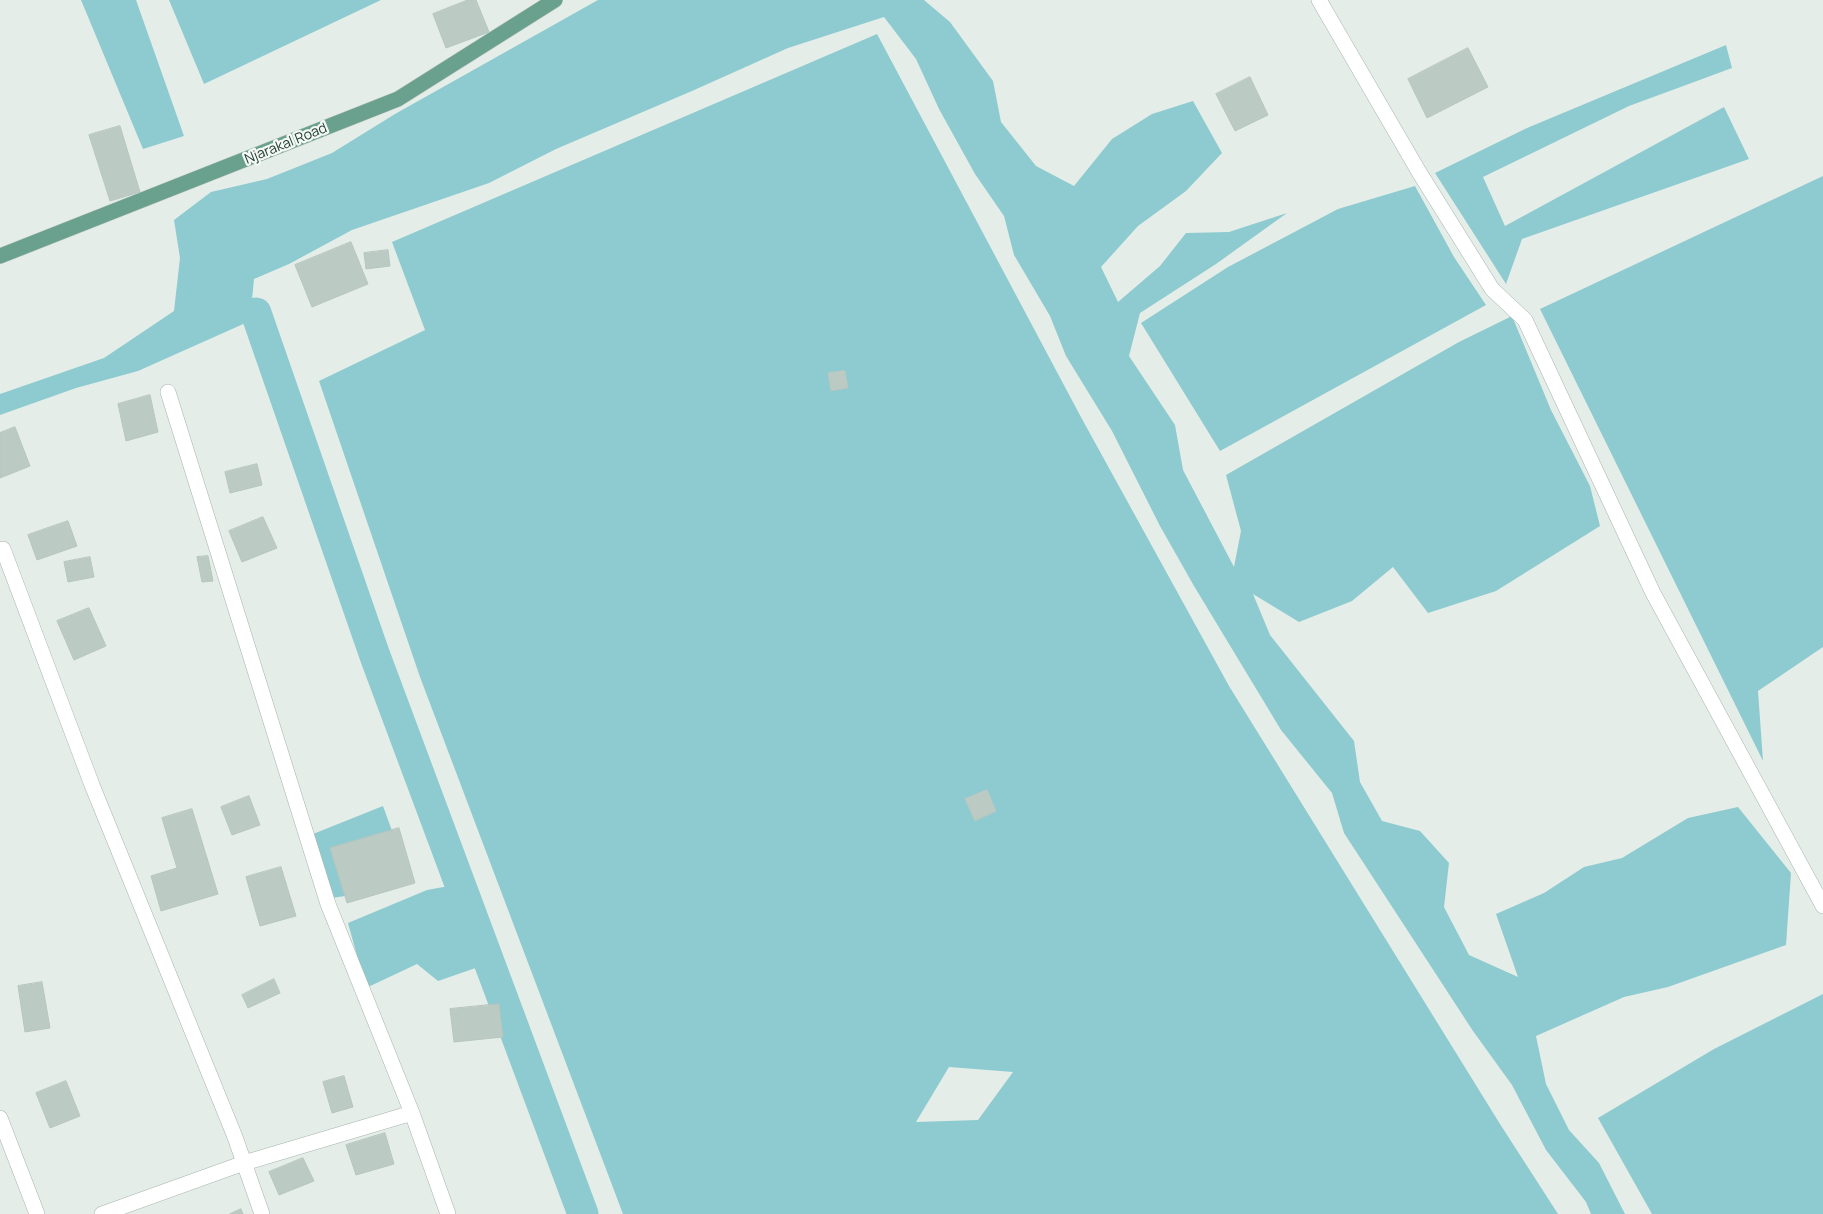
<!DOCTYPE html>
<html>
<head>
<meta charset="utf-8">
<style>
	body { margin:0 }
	canvas { display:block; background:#e4ede8 }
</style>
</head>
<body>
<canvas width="1823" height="1214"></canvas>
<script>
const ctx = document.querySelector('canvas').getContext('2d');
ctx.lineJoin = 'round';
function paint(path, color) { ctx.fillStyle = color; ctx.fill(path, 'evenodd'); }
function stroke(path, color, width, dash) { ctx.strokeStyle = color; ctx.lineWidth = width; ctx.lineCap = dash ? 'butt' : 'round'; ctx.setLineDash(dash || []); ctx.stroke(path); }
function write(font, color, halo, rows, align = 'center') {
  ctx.font = font + ' Manrope,sans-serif'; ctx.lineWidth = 4.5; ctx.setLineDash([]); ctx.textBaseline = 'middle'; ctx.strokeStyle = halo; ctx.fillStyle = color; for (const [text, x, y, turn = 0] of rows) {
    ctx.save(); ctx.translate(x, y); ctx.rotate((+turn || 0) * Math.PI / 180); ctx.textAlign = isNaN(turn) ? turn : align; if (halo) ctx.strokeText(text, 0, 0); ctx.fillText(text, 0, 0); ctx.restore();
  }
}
paint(new Path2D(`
	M 81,0 L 136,0 L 184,136 L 143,149 Z
	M 169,0 L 381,0 L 204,84 Z
	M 598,0 L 924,0 L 950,22 L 993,81 L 1001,122 L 1036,166 L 1074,186 L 1112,139 L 1152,114 L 1193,101 L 1222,153 L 1186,191 L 1138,226 L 1101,267 L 1118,302 L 1160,266 L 1186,233 L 1229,232 L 1287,213 L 1216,264 L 1140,313 L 1129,356 L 1175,425 L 1183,470 L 1234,567 L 1241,531 L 1226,475 L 1459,342 L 1512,316 L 1551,410 L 1590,486 L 1600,526 L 1496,591 L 1428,613 L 1393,567 L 1352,601 L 1299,622 L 1253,594 L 1270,635 L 1354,741 L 1360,782 L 1382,821 L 1420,831 L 1449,863 L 1444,907 L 1469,955 L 1518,977 L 1496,914 L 1544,893 L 1584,867 L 1622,858 L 1688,818 L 1738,807 L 1791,873 L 1786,945 L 1668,987 L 1624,997 L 1536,1036 L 1546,1084 L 1569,1130 L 1599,1163 L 1625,1214 L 1591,1214 L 1586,1202 L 1546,1150 L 1512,1085 L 1473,1031 L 1344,833 L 1332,793 L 1281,730 L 1194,586 L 1160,526 L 1112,431 L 1066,356 L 1050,316 L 1014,255 L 1004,216 L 975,174 L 939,109 L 916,59 L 884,17 L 788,48 L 692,91 L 556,149 L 489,183 L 352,230 L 289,264 L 254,279 L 250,321 L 138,371 L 76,388 L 0,415 L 0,394 L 104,358 L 174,311 L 180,258 L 174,220 L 211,192 L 267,179 L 332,153 L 395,114 Z
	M 877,34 L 1082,419 L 1229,686 L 1500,1124 L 1558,1214 L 623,1214 L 420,677 L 319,381 L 425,330 L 392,242 ZM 844,371 L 845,371 L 848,388 L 829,373 ZM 987,790 L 996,811 L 975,820 L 965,799 ZM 949,1067 L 1013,1072 L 978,1120 L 916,1122 Z
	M 1726,45 L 1732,68 L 1629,106 L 1483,177 L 1505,226 L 1724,107 L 1749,159 L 1522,239 L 1506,284 L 1435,173 L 1527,128 Z
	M 1823,176 L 1823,647 L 1758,691 L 1763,761 L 1540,309 Z
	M 1415,186 L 1454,257 L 1486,305 L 1220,451 L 1141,323 L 1228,267 L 1338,209 Z
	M 383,806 L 407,872 L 365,893 L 332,898 L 313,834 Z
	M 460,884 L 490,963 L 438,981 L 417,964 L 366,988 L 348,923 L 427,890 Z
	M 1823,994 L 1823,1214 L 1652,1214 L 1598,1118 L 1714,1049 Z`), '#8ecbd0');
stroke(new Path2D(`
	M 256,313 L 375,656 L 583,1214`), '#8ecbd0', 31);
const building = new Path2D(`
	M 468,0 L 476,0 L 489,32 L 446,48 L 433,14 Z
	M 1468,48 L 1488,87 L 1427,118 L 1408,79 Z
	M 1250,77 L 1268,115 L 1235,131 L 1216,94 Z
	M 120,126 L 140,192 L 110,201 L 89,135 Z
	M 351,242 L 368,284 L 312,307 L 295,265 Z
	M 388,250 L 390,266 L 366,269 L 364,253 Z
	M 845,371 L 848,388 L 831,391 L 828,373 Z
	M 150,395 L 158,432 L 126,441 L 118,404 Z
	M 15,427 L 30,466 L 0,478 L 0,433 Z
	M 257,464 L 262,485 L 230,493 L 225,472 Z
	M 263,517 L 277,548 L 242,562 L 229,531 Z
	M 68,521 L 77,546 L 37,560 L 28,535 Z
	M 208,556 L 213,581 L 202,582 L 197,557 Z
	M 90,557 L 94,577 L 68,582 L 64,562 Z
	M 89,608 L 106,646 L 74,660 L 57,621 Z
	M 987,790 L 996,811 L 975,821 L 965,799 Z
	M 249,796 L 260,825 L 232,835 L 221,807 Z
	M 192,809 L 218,894 L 161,911 L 151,876 L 177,868 L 162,818 Z
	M 399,828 L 415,883 L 347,903 L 330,848 Z
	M 281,867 L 296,916 L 260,926 L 246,877 Z
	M 274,979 L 280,993 L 248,1008 L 242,995 Z
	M 42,982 L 50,1028 L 25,1032 L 18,986 Z
	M 499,1004 L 503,1037 L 454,1042 L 450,1009 Z
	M 344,1076 L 353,1107 L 332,1113 L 323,1082 Z
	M 66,1081 L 80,1116 L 50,1128 L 36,1093 Z
	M 385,1133 L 394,1164 L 356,1175 L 346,1145 Z
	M 303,1158 L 314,1181 L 279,1195 L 269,1172 Z
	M 241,1209 L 243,1214 L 230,1214 Z`);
paint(building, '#bccac4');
stroke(building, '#b6c6be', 1);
const minor = new Path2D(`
	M 1319,0 L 1419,172 L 1492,289 L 1525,320 L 1653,593 L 1823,906
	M 168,392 L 328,904 L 412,1113 L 448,1214
	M 3,549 L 92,785 L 235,1137 L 262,1214
	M 0,1118 L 37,1214
	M 102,1214 L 244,1163 L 412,1113`);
const major = new Path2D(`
	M 0,256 L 398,99 L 555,0`);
stroke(minor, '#a7b5af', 16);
stroke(major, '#c2c9c6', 16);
stroke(minor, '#fff', 15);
stroke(major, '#6aa18e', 15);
write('14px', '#243e35', '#f4f9f6', [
	["Njarakal Road",286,144,-22]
]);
</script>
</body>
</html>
